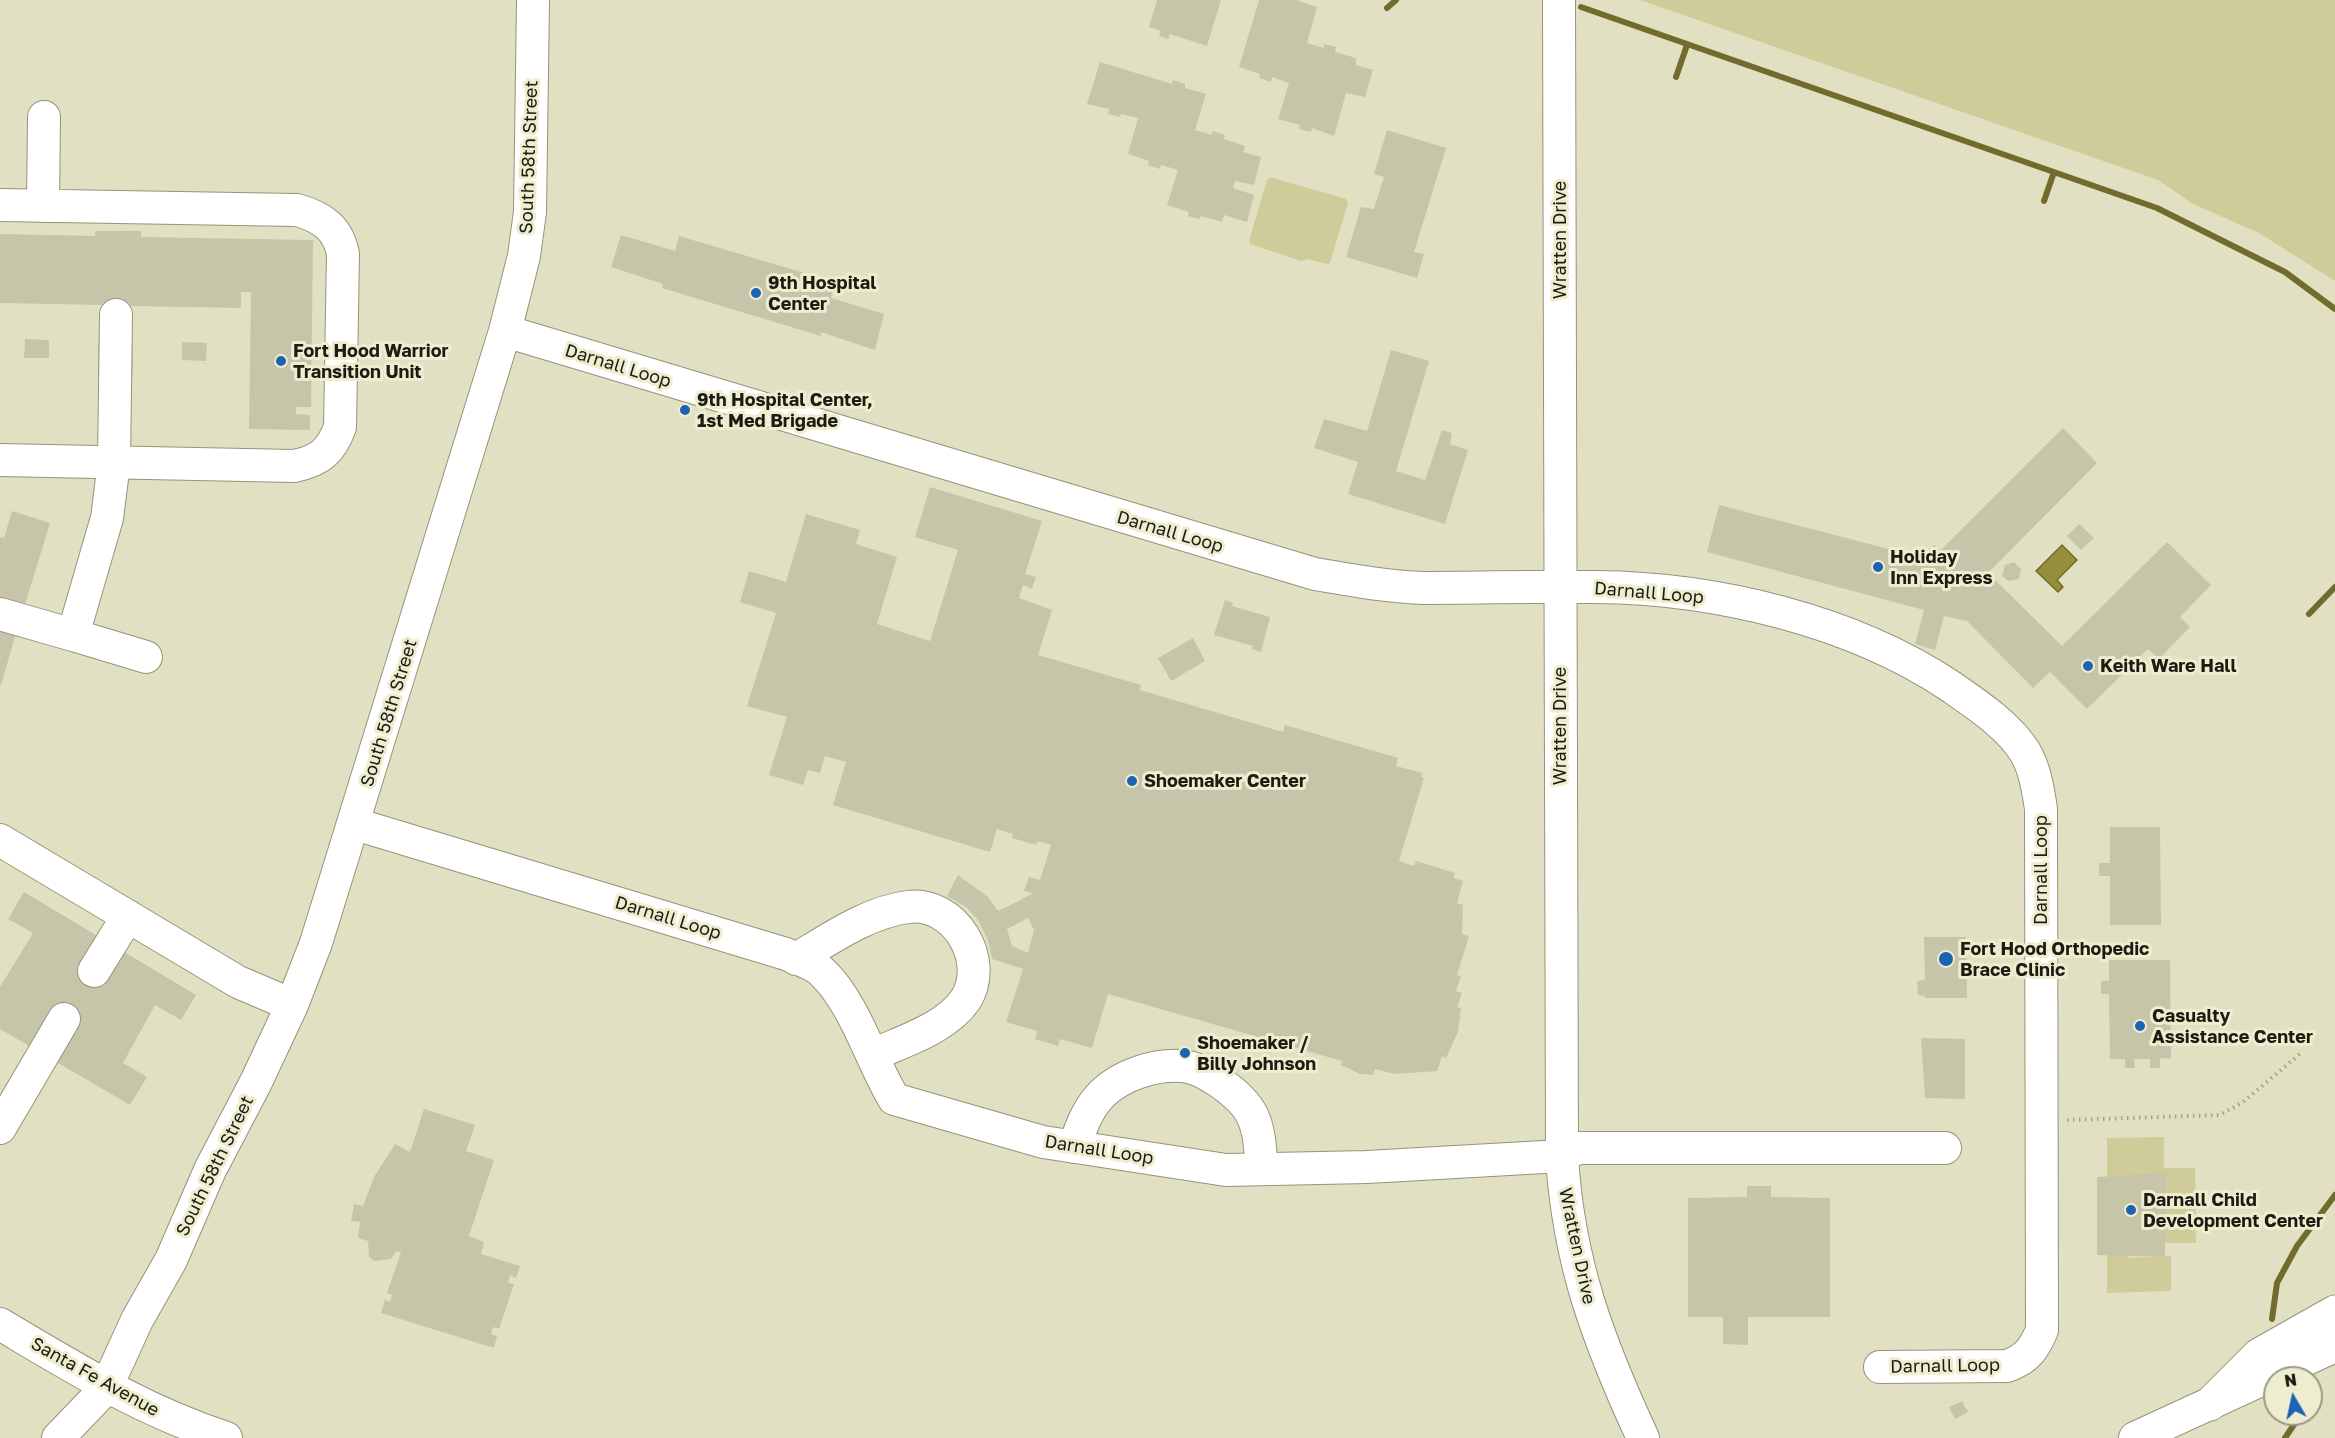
<!DOCTYPE html>
<html>
<head>
<meta charset="utf-8">
<style>
	body { margin:0 }
	#map { position:relative; width:2335px; height:1438px; overflow:hidden; background:#e2e0c3; font-family:"Golos Text",sans-serif }
	canvas { display:block }
	.north { position:absolute; left:2263px; top:1366px; width:60px; height:60px; box-sizing:border-box; background:#efedd0; border:2px solid #9b9984; border-radius:50%; rotate:351deg; font-size:16px; font-weight:700; line-height:24px; text-align:center; color:#1d1c12 }
	.north::after { content:''; display:block; margin:auto; width:21px; height:27px; background:#1d63b3; clip-path:polygon(50% 0,100% 100%,50% 72%,0 100%) }
</style>
</head>
<body>
<div id="map">
<canvas width="2335" height="1438"></canvas>
<div class="north">N</div>
</div>
<script>
const ctx = document.querySelector('canvas').getContext('2d');
ctx.lineJoin = 'round';
function paint(path, color) { ctx.fillStyle = color; ctx.fill(path, 'evenodd'); }
function stroke(path, color, width, dash) { ctx.strokeStyle = color; ctx.lineWidth = width; ctx.lineCap = dash ? 'butt' : 'round'; ctx.setLineDash(dash || []); ctx.stroke(path); }
function write(font, color, halo, rows, align = 'center') {
  ctx.font = font + ' "Golos Text",sans-serif'; ctx.lineWidth = 6; ctx.setLineDash([]); ctx.textBaseline = 'middle'; ctx.strokeStyle = halo; ctx.fillStyle = color; for (const [text, x, y, turn = 0] of rows) {
    ctx.save(); ctx.translate(x, y); ctx.rotate((+turn || 0) * Math.PI / 180); ctx.textAlign = isNaN(turn) ? turn : align; if (halo) ctx.strokeText(text, 0, 0); ctx.fillText(text, 0, 0); ctx.restore();
  }
}
paint(new Path2D(`
	M 1640,0 L 2335,0 L 2335,281 L 2259,233 L 2193,204 L 2158,180 Z
	M 1270,177 L 1346,199 L 1348,203 L 1330,263 L 1327,264 L 1307,259 L 1301,261 L 1250,244 L 1249,241 L 1267,180 Z
	M 2164,1137 L 2164,1168 L 2195,1168 L 2196,1243 L 2165,1243 L 2165,1174 L 2107,1177 L 2107,1138 Z
	M 2107,1255 L 2128,1255 L 2129,1258 L 2171,1256 L 2171,1291 L 2107,1293 Z`), '#cfcc99');
const water = new Path2D(`
	M 2062,545 L 2077,560 L 2057,580 L 2063,587 L 2058,592 L 2036,571 Z`);
paint(water, '#958e3a');
stroke(water, '#716c2e', 1.5);
stroke(new Path2D(`
	M 1581,7 L 2157,208 L 2285,272 L 2335,309
	M 1387,8 L 1396,0
	M 1676,77 L 1687,45
	M 2044,201 L 2054,172
	M 2309,614 L 2335,587
	M 2272,1319 L 2277,1283 L 2297,1246 L 2335,1195
	M 2285,1438 L 2301,1414`), '#716c2e', 6);
paint(new Path2D(`
	M 1157,0 L 1221,0 L 1207,46 L 1170,34 L 1168,39 L 1159,36 L 1161,31 L 1149,27 Z
	M 1259,0 L 1296,0 L 1317,7 L 1307,43 L 1324,48 L 1324,44 L 1336,47 L 1335,52 L 1356,58 L 1356,65 L 1373,70 L 1365,97 L 1346,93 L 1334,136 L 1312,128 L 1311,132 L 1299,129 L 1300,125 L 1278,119 L 1289,83 L 1272,77 L 1271,82 L 1259,78 L 1260,74 L 1239,67 Z
	M 1100,62 L 1172,84 L 1173,80 L 1185,84 L 1185,88 L 1206,94 L 1195,130 L 1212,135 L 1212,131 L 1225,135 L 1224,139 L 1245,146 L 1243,152 L 1261,157 L 1254,185 L 1235,181 L 1233,188 L 1254,195 L 1247,222 L 1224,215 L 1222,222 L 1201,216 L 1199,219 L 1188,216 L 1189,212 L 1167,205 L 1178,170 L 1161,165 L 1160,169 L 1148,165 L 1149,161 L 1128,154 L 1138,118 L 1121,114 L 1120,117 L 1108,114 L 1109,109 L 1087,104 Z
	M 1387,130 L 1446,148 L 1414,252 L 1424,254 L 1417,278 L 1346,257 L 1361,207 L 1374,209 L 1384,177 L 1374,174 Z
	M 95,231 L 141,231 L 141,237 L 313,240 L 311,407 L 296,407 L 296,414 L 310,415 L 310,430 L 249,429 L 251,292 L 241,292 L 241,308 L 131,306 L 131,315 L 102,314 L 102,305 L 0,303 L 0,234 L 95,236 Z
	M 621,235 L 675,251 L 679,236 L 835,282 L 831,298 L 884,314 L 875,350 L 821,332 L 821,336 L 662,288 L 663,284 L 611,267 Z
	M 25,339 L 49,340 L 49,358 L 24,358 Z
	M 98,342 L 106,342 L 106,375 L 98,375 Z
	M 125,342 L 133,342 L 133,376 L 125,375 Z
	M 182,342 L 207,343 L 206,361 L 182,360 Z
	M 1391,350 L 1429,361 L 1396,471 L 1425,480 L 1442,430 L 1452,433 L 1450,444 L 1468,450 L 1445,524 L 1348,494 L 1358,462 L 1314,448 L 1324,419 L 1367,431 Z
	M 2063,428 L 2097,463 L 1988,573 L 2062,646 L 2167,542 L 2211,585 L 2180,617 L 2190,627 L 2159,659 L 2148,649 L 2087,709 L 2050,672 L 2033,688 L 1967,621 L 1944,616 L 1935,650 L 1915,644 L 1924,610 L 1707,552 L 1719,505 L 1931,560 L 1933,557 L 1927,552 L 1934,545 L 1941,550 Z
	M 930,487 L 1042,521 L 1025,574 L 1036,577 L 1032,589 L 1023,585 L 1019,598 L 1052,610 L 1038,655 L 1141,685 L 1140,690 L 1283,732 L 1285,725 L 1398,758 L 1396,766 L 1422,773 L 1421,777 L 1424,778 L 1399,861 L 1414,866 L 1416,861 L 1455,873 L 1453,878 L 1463,881 L 1457,903 L 1463,905 L 1462,934 L 1469,936 L 1457,975 L 1461,976 L 1456,991 L 1462,993 L 1457,1007 L 1461,1008 L 1458,1032 L 1446,1058 L 1442,1056 L 1437,1071 L 1394,1074 L 1375,1069 L 1373,1075 L 1360,1074 L 1341,1065 L 1342,1061 L 1108,994 L 1092,1048 L 1060,1039 L 1058,1046 L 1035,1039 L 1037,1031 L 1006,1022 L 1023,969 L 992,959 L 988,940 L 978,920 L 966,907 L 947,896 L 958,875 L 988,897 L 998,911 L 1019,901 L 1033,893 L 1024,891 L 1029,877 L 1040,880 L 1051,845 L 1038,841 L 1036,845 L 1012,838 L 1013,834 L 997,829 L 990,852 L 833,805 L 846,762 L 825,756 L 820,773 L 808,770 L 803,785 L 769,775 L 787,717 L 747,706 L 776,613 L 740,602 L 749,571 L 786,582 L 806,514 L 860,530 L 856,544 L 897,557 L 877,624 L 930,641 L 958,550 L 915,537 ZM 1028,918 L 1034,930 L 1028,953 L 1012,946 L 1007,929 Z
	M 12,511 L 50,523 L 24,608 L 0,602 L 0,537 L 4,538 Z
	M 2079,524 L 2094,538 L 2081,550 L 2067,536 Z
	M 2014,562 L 2021,569 L 2019,579 L 2008,581 L 2002,576 L 2005,565 Z
	M 1225,600 L 1233,603 L 1232,606 L 1270,617 L 1261,652 L 1252,649 L 1253,646 L 1214,635 Z
	M 0,625 L 17,630 L 1,685 L 0,685 Z
	M 1193,638 L 1205,661 L 1171,681 L 1158,658 Z
	M 2110,827 L 2160,827 L 2161,925 L 2110,925 L 2110,876 L 2099,876 L 2099,863 L 2110,863 Z
	M 24,892 L 196,995 L 181,1020 L 155,1005 L 123,1063 L 147,1077 L 130,1105 L 0,1029 L 0,987 L 33,933 L 8,919 Z
	M 1924,937 L 1966,937 L 1967,998 L 1925,998 L 1925,996 L 1918,995 L 1917,981 L 1925,980 Z
	M 2109,960 L 2170,960 L 2171,1059 L 2160,1058 L 2160,1068 L 2150,1068 L 2150,1059 L 2134,1059 L 2135,1068 L 2125,1068 L 2125,1059 L 2110,1059 L 2109,994 L 2101,994 L 2101,981 L 2109,981 Z
	M 1921,1038 L 1965,1039 L 1965,1099 L 1925,1098 Z
	M 424,1109 L 475,1125 L 466,1151 L 494,1160 L 469,1236 L 484,1242 L 481,1254 L 520,1266 L 516,1278 L 510,1275 L 508,1283 L 514,1284 L 499,1329 L 493,1327 L 491,1334 L 497,1336 L 494,1348 L 381,1313 L 385,1300 L 390,1302 L 392,1295 L 387,1293 L 401,1252 L 396,1251 L 391,1259 L 374,1261 L 369,1257 L 368,1241 L 358,1238 L 360,1222 L 351,1221 L 354,1204 L 363,1206 L 374,1177 L 395,1144 L 410,1152 Z
	M 2165,1173 L 2165,1257 L 2097,1255 L 2097,1177 Z
	M 1747,1186 L 1771,1186 L 1771,1197 L 1830,1198 L 1830,1317 L 1748,1317 L 1748,1345 L 1723,1344 L 1723,1317 L 1688,1317 L 1688,1198 L 1747,1197 Z
	M 1962,1401 L 1968,1412 L 1955,1419 L 1949,1407 Z`), '#c7c5a9');
const minor = new Path2D(`
	M 1559,0 L 1562,1156 C 1568,1262 1599,1343 1643,1438
	M 0,205 L 297,210 C 322,217 338,228 343,254 L 340,427 C 331,452 319,461 294,466 L 0,460
	M 43,206 L 44,117
	M 505,331 L 1315,574 C 1351,580 1387,587 1424,588 C 1481,588 1539,586 1596,587 C 1715,588 1851,620 1950,686 C 1976,704 2008,725 2025,752 C 2035,769 2038,789 2041,809 L 2042,1330 C 2034,1349 2027,1359 2007,1366 L 1880,1367
	M 0,614 L 73,635 L 107,518 L 114,463 L 116,315
	M 73,635 L 146,657
	M 355,824 L 786,954 C 797,959 815,964 823,973 C 855,1004 871,1061 894,1099 L 1043,1142 L 1226,1170 L 1367,1167 L 1562,1156 L 1578,1148 L 1945,1148
	M 0,840 L 238,982 L 292,1005
	M 796,959 C 830,939 868,912 908,907 C 954,901 990,959 966,999 C 947,1028 903,1041 873,1055
	M 94,971 L 128,916
	M 0,1128 L 64,1019
	M 1074,1147 C 1081,1128 1087,1109 1102,1094 C 1121,1075 1155,1064 1182,1066 C 1205,1068 1242,1095 1252,1115 C 1260,1131 1261,1151 1261,1169
	M 0,1324 C 76,1369 141,1410 226,1438
	M 58,1438 L 106,1388 L 137,1320 L 171,1260 L 210,1170 L 256,1082 L 292,1005 L 316,943 L 505,331 L 524,256 L 530,212 L 533,0
	M 2135,1438 L 2335,1346`);
const major = new Path2D(`
	M 2210,1404 L 2259,1355 L 2335,1312`);
stroke(minor, '#959479', 34);
stroke(major, '#959479', 35);
stroke(new Path2D(`
	M 2067,1120 L 2220,1115 L 2243,1102 L 2300,1054`), '#a3a18a', 4, [1.5, 4.5]);
stroke(minor, '#fff', 32);
stroke(major, '#fff', 33);
for (const [x, y, r, color] of [
	[756,293,6,"#1d63b3"],
	[281,361,6,"#1d63b3"],
	[685,410,6,"#1d63b3"],
	[1878,567,6,"#1d63b3"],
	[2088,666,6,"#1d63b3"],
	[1132,781,6,"#1d63b3"],
	[1946,959,8,"#1d63b3"],
	[2140,1026,6,"#1d63b3"],
	[1185,1053,6,"#1d63b3"],
	[2131,1210,6,"#1d63b3"]
]) { const dot = new Path2D(); dot.arc(x, y, r, 0, 2 * Math.PI); ctx.fillStyle = color; ctx.fill(dot); stroke(dot, '#efedd0', 2); }
write('18px', '#1d1c12', '#efedd0', [
	["South 58th Street",529,157,-88],
	["Wratten Drive",1560,240,-90],
	["Darnall Loop",618,366,17],
	["Darnall Loop",1170,532,16],
	["Darnall Loop",1649,593,5],
	["South 58th Street",389,713,-73],
	["Wratten Drive",1560,726,-90],
	["Darnall Loop",2041,870,-90],
	["Darnall Loop",668,918,17],
	["Darnall Loop",1099,1150,9],
	["South 58th Street",215,1166,-64],
	["Wratten Drive",1577,1246,78],
	["Darnall Loop",1945,1366,-1],
	["Santa Fe Avenue",95,1377,29]
]);
write('bold 18px', '#1d1c12', '#efedd0', [
	["9th Hospital",768,283],
	["Center",768,304],
	["Fort Hood Warrior",293,351],
	["Transition Unit",293,372],
	["9th Hospital Center,",697,400],
	["1st Med Brigade",697,421],
	["Holiday",1890,557],
	["Inn Express",1890,578],
	["Keith Ware Hall",2100,666],
	["Shoemaker Center",1144,781],
	["Fort Hood Orthopedic",1960,949],
	["Brace Clinic",1960,970],
	["Casualty",2152,1016],
	["Assistance Center",2152,1037],
	["Shoemaker /",1197,1043],
	["Billy Johnson",1197,1064],
	["Darnall Child",2143,1200],
	["Development Center",2143,1221]
], 'left');
</script>
</body>
</html>
